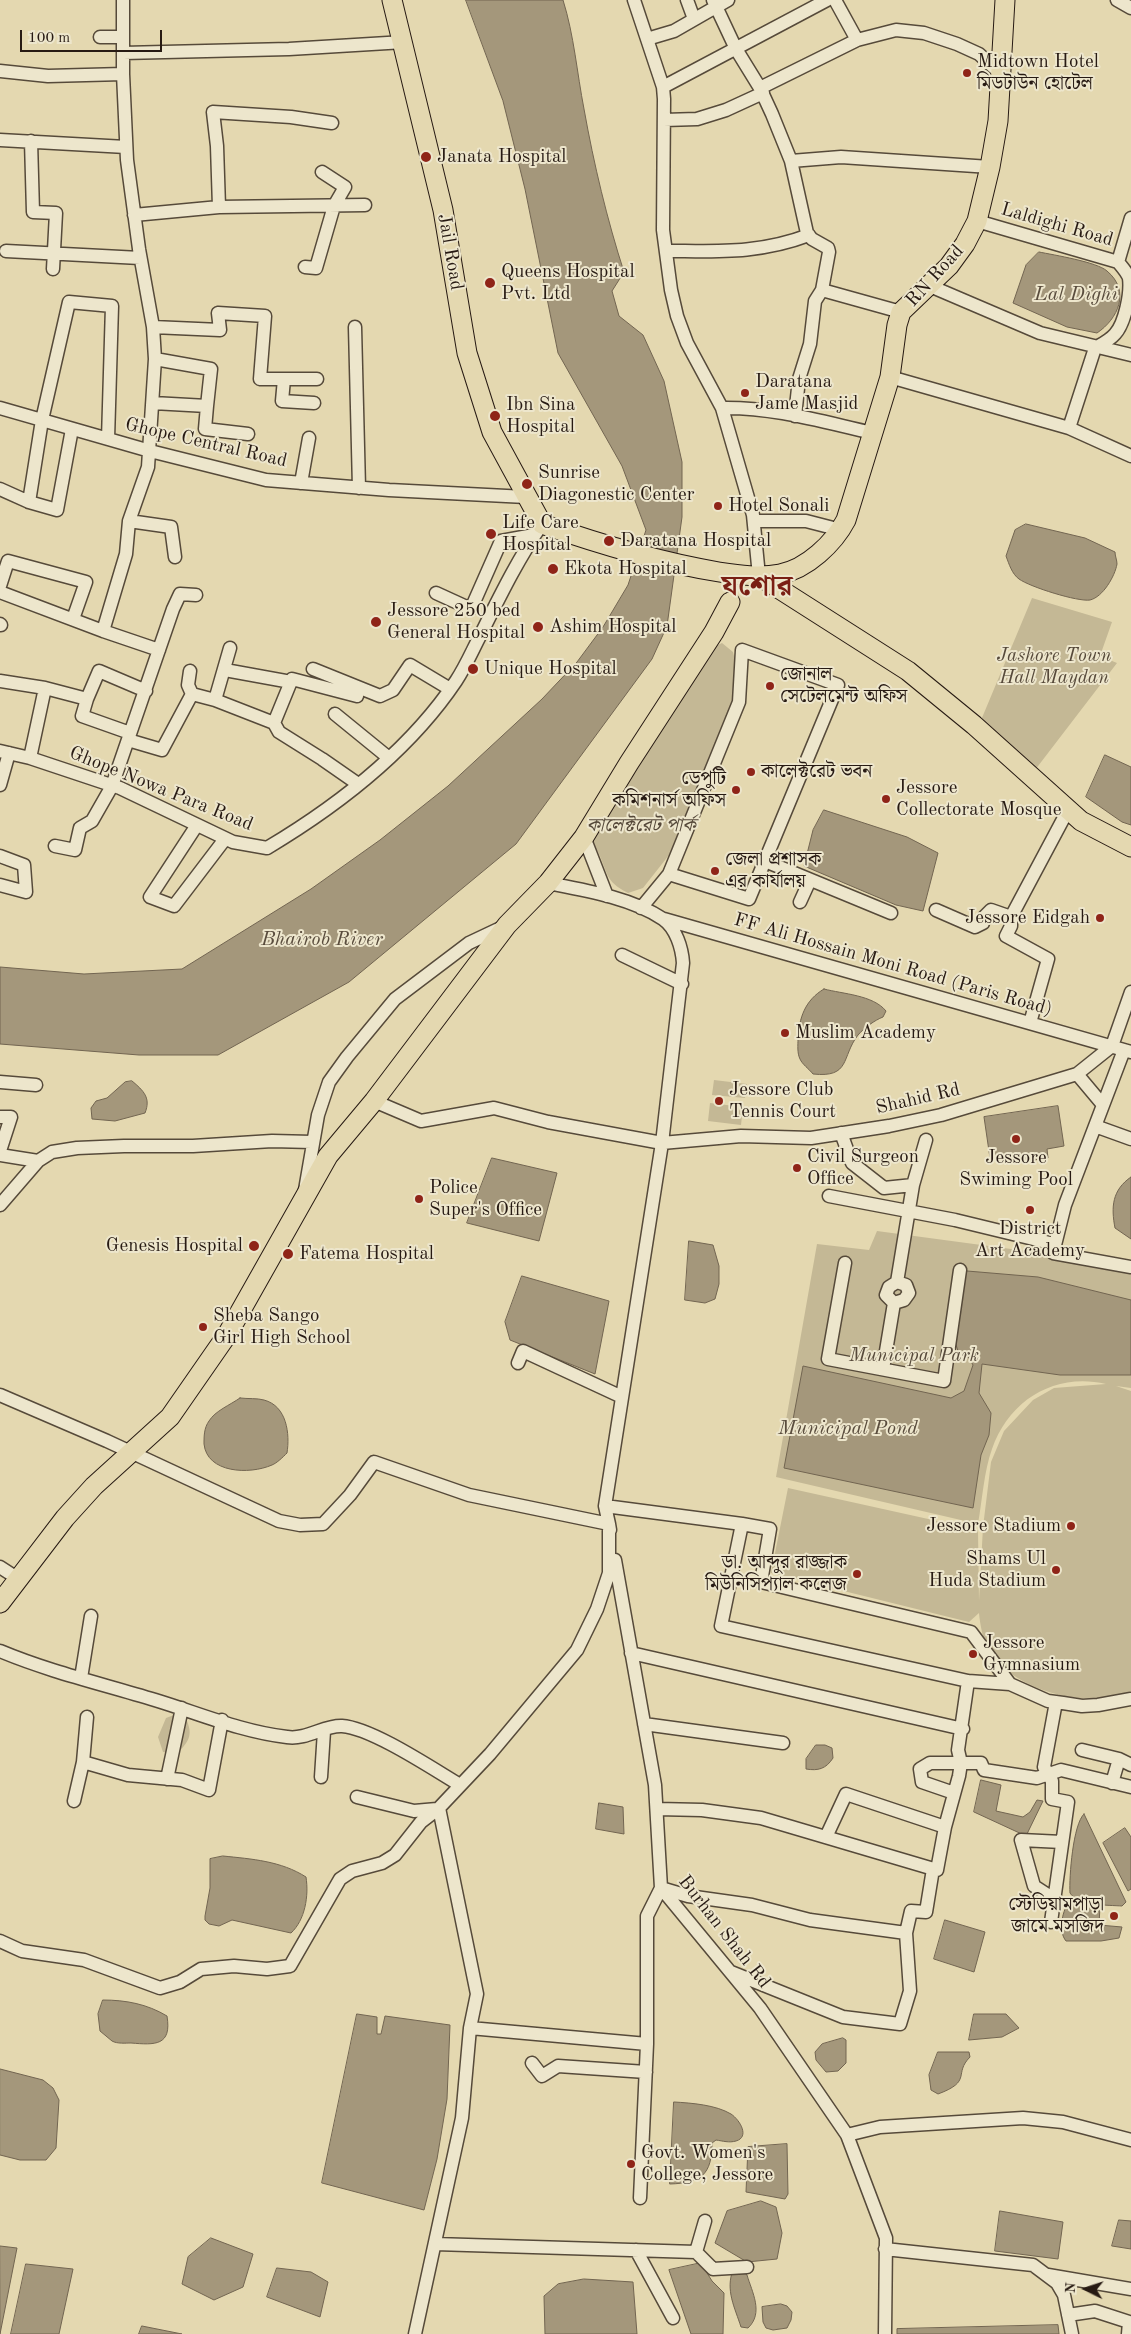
<!DOCTYPE html>
<html>
<head>
<meta charset="utf-8">
<style>
	body { margin:0 }
	#map { position:relative; width:1131px; height:2334px; overflow:hidden; background:#e4d8b0; font-family:"Old Standard TT",serif }
	canvas { display:block }
	.north { position:absolute; left:1061px; top:2264px; width:50px; height:50px; -webkit-text-stroke:4px #ede6cc; paint-order:stroke; rotate:274deg; font-size:14px; font-weight:700; line-height:20px; text-align:center; color:#271a13 }
	.north::after { content:''; display:block; margin:auto; width:18px; height:22px; background:#271a13; clip-path:polygon(50% 0,100% 100%,50% 72%,0 100%) }
	.scale { position:absolute; left:20px; top:30px; width:142px; height:22px; box-sizing:border-box; border:2px solid #271a13; border-top:0; padding-left:6px; font-size:15px; line-height:18px; white-space:nowrap; color:#271a13; -webkit-text-stroke:4px #ede6cc; paint-order:stroke }
</style>
</head>
<body>
<div id="map">
<canvas width="1131" height="2334"></canvas>
<div class="north">N</div>
<div class="scale">100 m</div>
</div>
<script>
const ctx = document.querySelector('canvas').getContext('2d');
ctx.lineJoin = 'round';
function paint(path, color) { ctx.fillStyle = color; ctx.fill(path, 'evenodd'); }
function stroke(path, color, width, dash) { ctx.strokeStyle = color; ctx.lineWidth = width; ctx.lineCap = dash ? 'butt' : 'round'; ctx.setLineDash(dash || []); ctx.stroke(path); }
function write(font, color, halo, rows, align = 'center') {
  ctx.font = font + ' "Old Standard TT","Noto Serif Bengali",serif'; ctx.lineWidth = 4; ctx.setLineDash([]); ctx.textBaseline = 'middle'; ctx.strokeStyle = halo; ctx.fillStyle = color; for (const [text, x, y, turn = 0] of rows) {
    ctx.save(); ctx.translate(x, y); ctx.rotate((+turn || 0) * Math.PI / 180); ctx.textAlign = isNaN(turn) ? turn : align; if (halo) ctx.strokeText(text, 0, 0); ctx.fillText(text, 0, 0); ctx.restore();
  }
}
paint(new Path2D(`
	M 1032,598 L 1112,622 L 1100,656 L 1117,663 L 1035,770 L 979,725 Z
	M 722,643 L 733,652 L 737,668 L 736,699 L 673,850 L 643,888 L 628,893 C 604,881 608,872 598,852 C 596,847 590,842 587,836 L 708,650 Z
	M 714,1080 L 747,1084 L 745,1098 L 712,1095 Z
	M 710,1103 L 743,1107 L 741,1125 L 708,1121 Z
	M 877,1231 L 1041,1253 L 1131,1272 L 1131,1388 L 1116,1386 L 1131,1391 L 1131,1691 C 1090,1707 1040,1696 1006,1670 C 1000,1665 991,1658 988,1650 C 983,1639 980,1625 979,1613 L 969,1622 L 771,1573 L 788,1488 L 978,1530 L 979,1601 L 983,1527 L 991,1462 L 1004,1431 L 1033,1400 L 1054,1388 L 1106,1384 C 1055,1372 1009,1400 992,1449 C 984,1471 982,1501 978,1524 L 776,1477 L 817,1244 L 869,1250 Z
	M 174,1715 L 185,1716 C 193,1734 191,1739 177,1754 L 163,1752 L 158,1737 L 166,1718 Z`), '#c4b895');
const water = new Path2D(`
	M 466,0 L 563,0 C 574,35 577,73 584,109 C 594,165 607,219 624,272 L 612,291 L 619,316 L 643,335 L 664,381 L 682,462 L 682,517 L 667,626 L 652,659 L 516,844 L 349,982 L 218,1055 L 139,1055 L 0,1044 L 0,967 L 84,974 L 182,969 L 311,889 L 380,840 L 448,786 L 542,699 L 577,662 L 603,627 L 628,585 L 646,530 L 622,466 L 558,353 L 525,189 L 503,101 Z
	M 1039,252 C 1054,255 1097,262 1107,271 C 1131,291 1118,319 1097,333 L 1067,327 L 1013,303 L 1026,265 Z
	M 1026,524 L 1085,538 L 1115,552 C 1115,556 1117,560 1117,564 C 1115,576 1103,597 1090,600 C 1078,602 1030,587 1019,579 C 1012,574 1009,564 1006,556 L 1015,530 Z
	M 1105,755 L 1131,767 L 1131,825 L 1122,822 L 1086,797 Z
	M 824,810 L 907,837 L 938,853 L 923,911 L 896,905 L 804,866 L 813,830 Z
	M 824,989 C 843,994 873,995 886,1011 L 883,1017 C 875,1020 864,1028 858,1035 C 841,1057 851,1078 813,1074 C 809,1069 802,1064 800,1059 C 797,1053 798,1045 798,1039 C 799,1018 805,1000 824,989 Z
	M 132,1081 C 144,1091 151,1098 145,1113 L 115,1121 L 92,1119 L 91,1108 L 96,1101 L 107,1098 L 125,1082 Z
	M 1058,1106 L 1064,1146 L 1047,1149 L 1048,1158 L 1006,1164 L 1005,1155 L 990,1158 L 984,1117 Z
	M 492,1158 L 557,1173 L 539,1241 L 467,1223 Z
	M 1131,1177 L 1131,1239 L 1115,1228 C 1111,1207 1112,1190 1131,1177 Z
	M 689,1241 L 713,1245 L 719,1266 L 719,1284 L 715,1299 L 705,1303 L 685,1300 Z
	M 967,1271 L 1038,1277 L 1131,1300 L 1131,1375 L 1060,1375 L 982,1364 L 979,1393 L 991,1413 L 989,1435 L 981,1455 L 973,1508 L 784,1468 L 803,1366 L 951,1398 L 964,1391 L 973,1365 L 969,1358 L 958,1351 L 953,1335 Z
	M 522,1276 L 609,1301 L 595,1374 L 510,1340 L 505,1322 Z
	M 240,1398 C 248,1399 257,1398 264,1400 C 287,1406 290,1434 287,1453 C 283,1457 277,1463 272,1465 C 249,1475 207,1473 204,1444 C 204,1436 204,1428 209,1421 C 215,1411 230,1405 240,1398 Z
	M 816,1745 L 825,1745 L 832,1748 L 833,1758 C 826,1769 818,1771 806,1769 L 806,1759 Z
	M 981,1780 L 1001,1785 L 996,1811 L 1023,1817 L 1030,1812 L 1037,1800 L 1043,1801 L 1026,1836 L 974,1812 Z
	M 599,1803 L 623,1807 L 624,1834 L 596,1829 Z
	M 1084,1814 L 1126,1902 L 1122,1906 C 1108,1905 1078,1906 1070,1893 C 1069,1877 1073,1824 1084,1814 Z
	M 1125,1828 L 1131,1837 L 1131,1889 L 1128,1891 L 1103,1843 Z
	M 223,1856 C 252,1859 281,1861 306,1877 C 309,1896 305,1920 291,1933 L 232,1920 L 219,1926 L 209,1924 L 205,1920 L 205,1916 L 210,1888 L 210,1859 Z
	M 1068,1903 L 1100,1906 L 1099,1925 L 1122,1927 L 1119,1938 L 1101,1941 L 1066,1941 C 1058,1931 1062,1913 1068,1903 Z
	M 945,1920 L 985,1932 L 974,1972 L 934,1959 Z
	M 103,2000 C 126,2000 147,2004 167,2016 C 172,2046 155,2045 131,2043 C 126,2043 117,2044 112,2041 C 108,2038 104,2034 100,2031 L 98,2014 Z
	M 357,2014 L 377,2017 L 377,2034 L 381,2034 L 385,2016 L 450,2025 L 447,2099 L 437,2159 L 424,2210 L 322,2183 Z
	M 974,2014 L 1006,2014 L 1019,2028 L 1002,2037 L 969,2040 Z
	M 843,2038 L 846,2040 L 846,2063 L 838,2071 L 826,2072 L 816,2060 L 815,2052 L 822,2044 Z
	M 938,2052 L 969,2052 L 970,2057 C 953,2074 973,2081 938,2094 L 931,2090 L 929,2075 Z
	M 0,2069 L 43,2080 L 53,2088 L 59,2100 L 56,2148 L 46,2160 L 20,2160 L 0,2155 Z
	M 674,2102 C 692,2103 716,2105 731,2114 C 740,2120 750,2137 736,2141 C 729,2143 723,2141 716,2140 L 712,2143 C 712,2175 701,2183 670,2184 Z
	M 787,2144 L 788,2194 L 785,2199 L 746,2192 L 748,2147 Z
	M 761,2201 L 776,2207 L 782,2233 L 777,2259 L 747,2262 L 715,2243 L 727,2211 Z
	M 1000,2211 L 1063,2222 L 1058,2259 L 995,2251 Z
	M 1119,2220 L 1131,2221 L 1131,2249 L 1112,2246 Z
	M 211,2238 L 253,2254 L 243,2287 L 214,2300 L 182,2284 L 188,2257 Z
	M 0,2246 L 17,2248 L 0,2334 Z
	M 701,2263 L 712,2281 L 724,2293 L 723,2334 L 691,2334 L 669,2270 Z
	M 26,2264 L 73,2269 L 59,2334 L 11,2334 Z
	M 277,2268 L 311,2272 L 328,2282 L 320,2317 L 267,2297 Z
	M 740,2269 L 747,2275 C 752,2292 764,2313 748,2328 L 741,2327 C 735,2308 725,2290 733,2270 Z
	M 584,2279 L 633,2282 L 637,2334 L 545,2334 L 544,2296 L 558,2284 Z
	M 781,2304 L 787,2306 L 792,2312 L 791,2320 L 787,2328 L 773,2330 L 766,2328 L 763,2322 L 762,2307 Z
	M 1058,2325 L 1059,2334 L 897,2334 L 897,2329 Z
	M 142,2326 L 182,2334 L 139,2334 Z`);
paint(water, '#a4977b');
stroke(water, '#726551', 1);
const minor = new Path2D(`
	M 123,0 L 123,74 L 127,160 L 139,249 L 153,327 L 155,359 L 148,467 L 129,521 L 126,554 L 103,631 L 159,650
	M 634,0 L 663,87 L 664,99 L 663,230 L 671,290 L 677,316 L 687,343 L 722,408 L 753,515 L 759,576
	M 687,0 L 694,19
	M 713,0 L 736,49 L 760,88 L 772,114 L 791,161 L 807,233 L 812,239 L 828,248 L 829,252 L 822,290 L 815,301 L 810,344 L 799,379 L 795,416
	M 835,0 L 857,40
	M 1117,0 L 1131,8
	M 100,37 L 122,37
	M 647,39 L 674,31 L 728,0
	M 123,53 L 289,49 L 404,42
	M 0,71 L 48,76 L 123,74
	M 663,87 L 827,0
	M 760,88 L 857,40 L 896,30 L 924,33 L 957,44 L 979,54 L 1001,74
	M 664,120 L 697,119 L 726,110 L 763,93
	M 0,140 L 126,147
	M 31,141 L 33,212 L 56,213 L 53,269
	M 791,161 L 841,157 L 990,167
	M 219,207 L 217,146 L 213,112 L 291,117 L 332,123
	M 134,215 L 219,207 L 365,205
	M 977,221 L 1118,262 C 1122,267 1127,272 1129,278 C 1131,293 1125,323 1115,334 C 1110,340 1102,344 1095,348
	M 6,251 L 140,258
	M 666,251 C 718,251 759,254 809,235
	M 1118,262 L 1131,218
	M 305,267 L 316,268 L 334,206 L 345,187 L 322,172
	M 930,286 L 1040,333 L 1131,355
	M 822,290 L 901,312
	M 153,327 L 220,330 L 218,313 L 265,316 L 260,379 L 317,379
	M 355,327 L 359,488
	M 155,359 L 211,369 L 207,406
	M 890,377 L 1069,428 L 1131,456
	M 284,379 L 282,401 L 314,403
	M 153,403 L 207,406 L 205,429 L 248,434
	M 0,408 L 150,451 L 266,480 L 389,490 L 526,497
	M 722,408 C 774,407 823,422 873,433
	M 1069,428 L 1095,348
	M 301,483 L 309,438
	M 0,489 L 29,502 L 57,510 L 72,429
	M 29,502 L 42,420 L 69,302 L 112,306 L 108,439
	M 129,521 L 171,527 L 175,557
	M 754,521 L 806,521 L 841,530
	M 0,586 L 8,561 L 86,582 L 73,619
	M 0,592 L 103,631
	M 436,593 L 471,609 L 501,541 L 534,535
	M 0,624 L 1,625
	M 313,669 L 380,696 L 393,690 L 410,665 L 450,689
	M 225,670 L 291,682
	M 190,671 L 188,685 L 192,694 L 215,700 L 274,723
	M 0,681 L 45,688
	M 357,696 L 292,679 L 274,723 L 279,732 L 322,759 L 358,784
	M 87,699 L 82,716 L 130,733
	M 215,700 L 230,648
	M 335,714 L 389,758
	M 128,740 L 162,750 L 192,694
	M 0,751 L 30,758 L 120,788 L 233,842 L 267,848 C 339,805 409,751 456,681 C 466,666 473,649 481,634 C 500,596 518,559 542,524
	M 30,758 L 45,688 L 87,699 L 99,671 L 146,691
	M 0,785 L 9,753
	M 197,825 L 150,897 L 174,906 L 225,839
	M 584,837 L 607,896
	M 55,846 L 75,850 L 80,828 L 92,821 L 112,786 L 173,609 L 180,594 L 196,595
	M 0,856 L 24,865 L 26,892 L 0,885
	M 765,861 L 891,913
	M 800,902 L 810,880
	M 641,908 L 669,874 L 739,702 L 742,650 L 838,685 L 749,899 L 669,874
	M 936,910 L 975,927 L 983,923 L 984,917 L 991,910 L 1011,917 L 1011,926 L 1006,936 L 1048,959 L 1030,1023
	M 1011,917 L 1068,810
	M 664,919 L 1131,1052
	M 622,955 L 682,984
	M 1124,1050 L 1065,1205 L 1053,1253 L 1131,1267
	M 1077,1074 L 1103,1105
	M 0,1082 L 36,1085
	M 374,1101 L 421,1121 L 494,1108 L 548,1122 L 662,1143 L 741,1136 L 811,1138 L 889,1126 L 941,1115 L 1077,1074 L 1112,1046 L 1131,992
	M 0,1117 L 11,1117 L 0,1151
	M 1095,1126 L 1131,1139
	M 841,1133 L 852,1163 L 884,1188 L 913,1185
	M 0,1155 L 38,1161
	M 305,1190 L 318,1115 L 329,1082 L 347,1057 L 395,999 L 469,943 L 505,926
	M 829,1196 L 955,1220 L 1054,1244
	M 0,1205 L 38,1161 L 52,1152 L 77,1148 L 124,1146 L 193,1146 L 272,1141 L 312,1142
	M 845,1263 L 828,1359 L 944,1381 L 960,1270
	M 897,1282 L 913,1185 L 926,1140
	M 897,1282 L 906,1285 L 909,1293 L 904,1300 L 894,1303 L 886,1295 L 889,1287 Z
	M 518,1363 L 523,1351 L 622,1397
	M 883,1369 L 894,1303
	M 0,1395 L 107,1441 L 279,1521 L 300,1525 L 323,1524 L 350,1495 L 374,1462 L 469,1495 L 609,1524 L 610,1530
	M 605,1506 L 742,1524 L 721,1626 L 968,1681 L 1010,1684 L 1048,1701 L 1063,1703 L 1082,1706 L 1098,1705 L 1131,1699
	M 742,1524 L 770,1529 L 761,1582 L 971,1632 L 1010,1684
	M 615,1560 L 655,1785 L 661,1888 L 760,2008 L 847,2135 L 886,2238 L 885,2334
	M 0,1567 L 17,1578
	M 0,1651 C 50,1672 103,1684 155,1700 C 198,1713 242,1732 287,1737 C 307,1740 324,1725 342,1726 C 372,1728 433,1769 460,1785
	M 631,1653 L 963,1729
	M 81,1678 L 91,1616
	M 644,1724 L 783,1743
	M 1082,1750 L 1119,1759 L 1131,1765
	M 83,1762 L 128,1775 L 182,1780 L 209,1790 L 222,1720
	M 321,1777 L 324,1731
	M 167,1779 L 182,1708
	M 1112,1783 L 1119,1759
	M 954,1793 L 922,1782 L 920,1769 L 930,1763 L 981,1763 L 984,1770 L 1037,1778 L 1061,1770 L 1131,1787
	M 357,1797 L 414,1811 L 437,1809
	M 74,1801 L 83,1762 L 87,1717
	M 657,1809 L 702,1810 L 761,1818 L 937,1870 L 945,1827 L 959,1776 L 961,1763 L 958,1750 L 968,1681
	M 826,1837 L 846,1794 L 945,1827
	M 1054,1899 L 1034,1886 L 1021,1840 L 1062,1842
	M 1051,1922 L 1068,1802 L 1052,1799 L 1052,1781 L 1044,1767 L 1056,1702
	M 0,1941 L 22,1951 L 84,1960 L 160,1988 L 180,1982 L 201,1969 L 234,1966 L 267,1969 L 290,1966 L 340,1879 L 352,1871 L 382,1863 L 395,1855 L 421,1822 L 439,1808 L 490,1754 L 577,1650 L 597,1609 L 609,1573 L 609,1524 L 605,1506 L 662,1143 L 683,963 C 682,948 676,928 663,919 C 632,898 584,890 548,883
	M 731,1972 L 843,2017 L 900,2024 L 910,1991 L 906,1933
	M 470,2028 L 647,2044 L 647,1916 L 661,1888 L 688,1896 L 752,1905 L 810,1920 L 906,1933 L 911,1911 L 926,1912 L 933,1869
	M 532,2063 L 542,2076 L 558,2066 L 646,2072
	M 847,2135 L 880,2127 L 1023,2118 L 1063,2122 L 1131,2140
	M 640,2198 L 647,2044
	M 435,2244 L 696,2252 L 713,2269 L 747,2267
	M 885,2249 L 1033,2265 L 1057,2283 L 1064,2295 L 1072,2334
	M 636,2250 L 673,2318
	M 696,2252 L 705,2221
	M 1048,2275 L 1131,2289
	M 1068,2315 L 1095,2311 L 1129,2322 L 1128,2334
	M 415,2334 L 462,2118 L 470,2028 L 477,1994 L 439,1808`);
const highway = new Path2D(`
	M 392,0 L 443,210 L 467,353 L 492,432 L 542,524 C 599,544 659,562 719,572 C 739,575 760,578 780,574 C 807,569 834,543 846,520 L 890,377 L 897,325 L 901,312 L 949,266 L 965,244 L 977,221 L 990,167 L 998,121 L 1005,0
	M 759,576 L 908,671 L 974,725 L 1081,821 L 1131,847
	M 0,1603 L 65,1518 L 94,1486 L 170,1417 L 227,1335 L 328,1156 L 374,1101 L 507,925 L 548,883 L 584,837 L 629,763 L 714,632 L 730,602`);
stroke(minor, '#564a3a', 15);
stroke(highway, '#271a13', 21);
stroke(minor, '#ede6cc', 12);
stroke(highway, '#e4d8b0', 19);
for (const [x, y, r, color] of [
	[967,73,5,"#8f2418"],
	[426,157,6,"#8f2418"],
	[490,283,6,"#8f2418"],
	[745,393,5,"#8f2418"],
	[495,416,6,"#8f2418"],
	[527,484,6,"#8f2418"],
	[718,506,5,"#8f2418"],
	[491,534,6,"#8f2418"],
	[609,541,6,"#8f2418"],
	[553,569,6,"#8f2418"],
	[376,622,6,"#8f2418"],
	[538,627,6,"#8f2418"],
	[473,669,6,"#8f2418"],
	[770,686,5,"#8f2418"],
	[751,772,5,"#8f2418"],
	[736,790,5,"#8f2418"],
	[886,799,5,"#8f2418"],
	[715,871,5,"#8f2418"],
	[1100,918,5,"#8f2418"],
	[785,1033,5,"#8f2418"],
	[719,1101,5,"#8f2418"],
	[1016,1139,5,"#8f2418"],
	[797,1168,5,"#8f2418"],
	[419,1199,5,"#8f2418"],
	[1030,1210,5,"#8f2418"],
	[254,1246,6,"#8f2418"],
	[288,1254,6,"#8f2418"],
	[203,1327,5,"#8f2418"],
	[1071,1526,5,"#8f2418"],
	[1056,1570,5,"#8f2418"],
	[857,1574,5,"#8f2418"],
	[973,1654,5,"#8f2418"],
	[1114,1916,5,"#8f2418"],
	[631,2164,5,"#8f2418"]
]) { const dot = new Path2D(); dot.arc(x, y, r, 0, 2 * Math.PI); ctx.fillStyle = color; ctx.fill(dot); stroke(dot, '#ede6cc', 2); }
write('19px', '#271a13', '#ede6cc', [
	["Midtown Hotel",977,62],
	["মিডটাউন হোটেল",977,84],
	["Janata Hospital",437,157],
	["Queens Hospital",501,272],
	["Pvt. Ltd",501,294],
	["Daratana",755,382],
	["Jame Masjid",755,404],
	["Ibn Sina",506,405],
	["Hospital",506,427],
	["Sunrise",538,473],
	["Diagonestic Center",538,495],
	["Hotel Sonali",728,506],
	["Life Care",502,523],
	["Hospital",502,545],
	["Daratana Hospital",620,541],
	["Ekota Hospital",564,569],
	["Jessore 250 bed",387,611],
	["General Hospital",387,633],
	["Ashim Hospital",549,627],
	["Unique Hospital",484,669],
	["জোনাল",780,675],
	["সেটেলমেন্ট অফিস",780,697],
	["কালেক্টরেট ভবন",761,772],
	["ডেপুটি",726,779,"right"],
	["কমিশনার্স অফিস",726,801,"right"],
	["Jessore",896,788],
	["Collectorate Mosque",896,810],
	["জেলা প্রশাসক",725,860],
	["এর কার্যালয়",725,882],
	["Jessore Eidgah",1090,918,"right"],
	["Muslim Academy",795,1033],
	["Jessore Club",729,1090],
	["Tennis Court",729,1112],
	["Civil Surgeon",807,1157],
	["Office",807,1179],
	["Jessore",1016,1158,"center"],
	["Swiming Pool",1016,1180,"center"],
	["Police",429,1188],
	["Super's Office",429,1210],
	["District",1030,1229,"center"],
	["Art Academy",1030,1251,"center"],
	["Genesis Hospital",243,1246,"right"],
	["Fatema Hospital",299,1254],
	["Sheba Sango",213,1316],
	["Girl High School",213,1338],
	["Jessore Stadium",1061,1526,"right"],
	["Shams Ul",1046,1559,"right"],
	["Huda Stadium",1046,1581,"right"],
	["ডা. আব্দুর রাজ্জাক",847,1563,"right"],
	["মিউনিসিপ্যাল কলেজ",847,1585,"right"],
	["Jessore",983,1643],
	["Gymnasium",983,1665],
	["স্টেডিয়ামপাড়া",1104,1905,"right"],
	["জামে মসজিদ",1104,1927,"right"],
	["Govt. Women's",641,2153],
	["College, Jessore",641,2175]
], 'left');
write('19px', '#271a13', '#ede6cc', [
	["Laldighi Road",1057,225,16],
	["Jail Road",450,252,80],
	["RN Road",935,276,-48],
	["Ghope Central Road",206,443,13],
	["Ghope Nowa Para Road",161,789,22],
	["FF Ali Hossain Moni Road (Paris Road)",893,965,16],
	["Shahid Rd",918,1099,-13],
	["Burhan Shah Rd",724,1932,52]
]);
write('italic 19px', '#56493a', '#ede6cc', [
	["Jashore Town",1054,656],
	["Hall Maydan",1054,678],
	["কালেক্টরেট পার্ক",641,826],
	["Municipal Park",914,1356]
]);
write('italic 20px', '#594c3d', '#ede6cc', [
	["Lal Dighi",1076,295],
	["Bhairob River",322,940],
	["Municipal Pond",848,1429]
]);
write('bold 29px', '#7a1f14', '#ede6cc', [
	["যশোর",757,587]
]);
</script>
</body>
</html>
